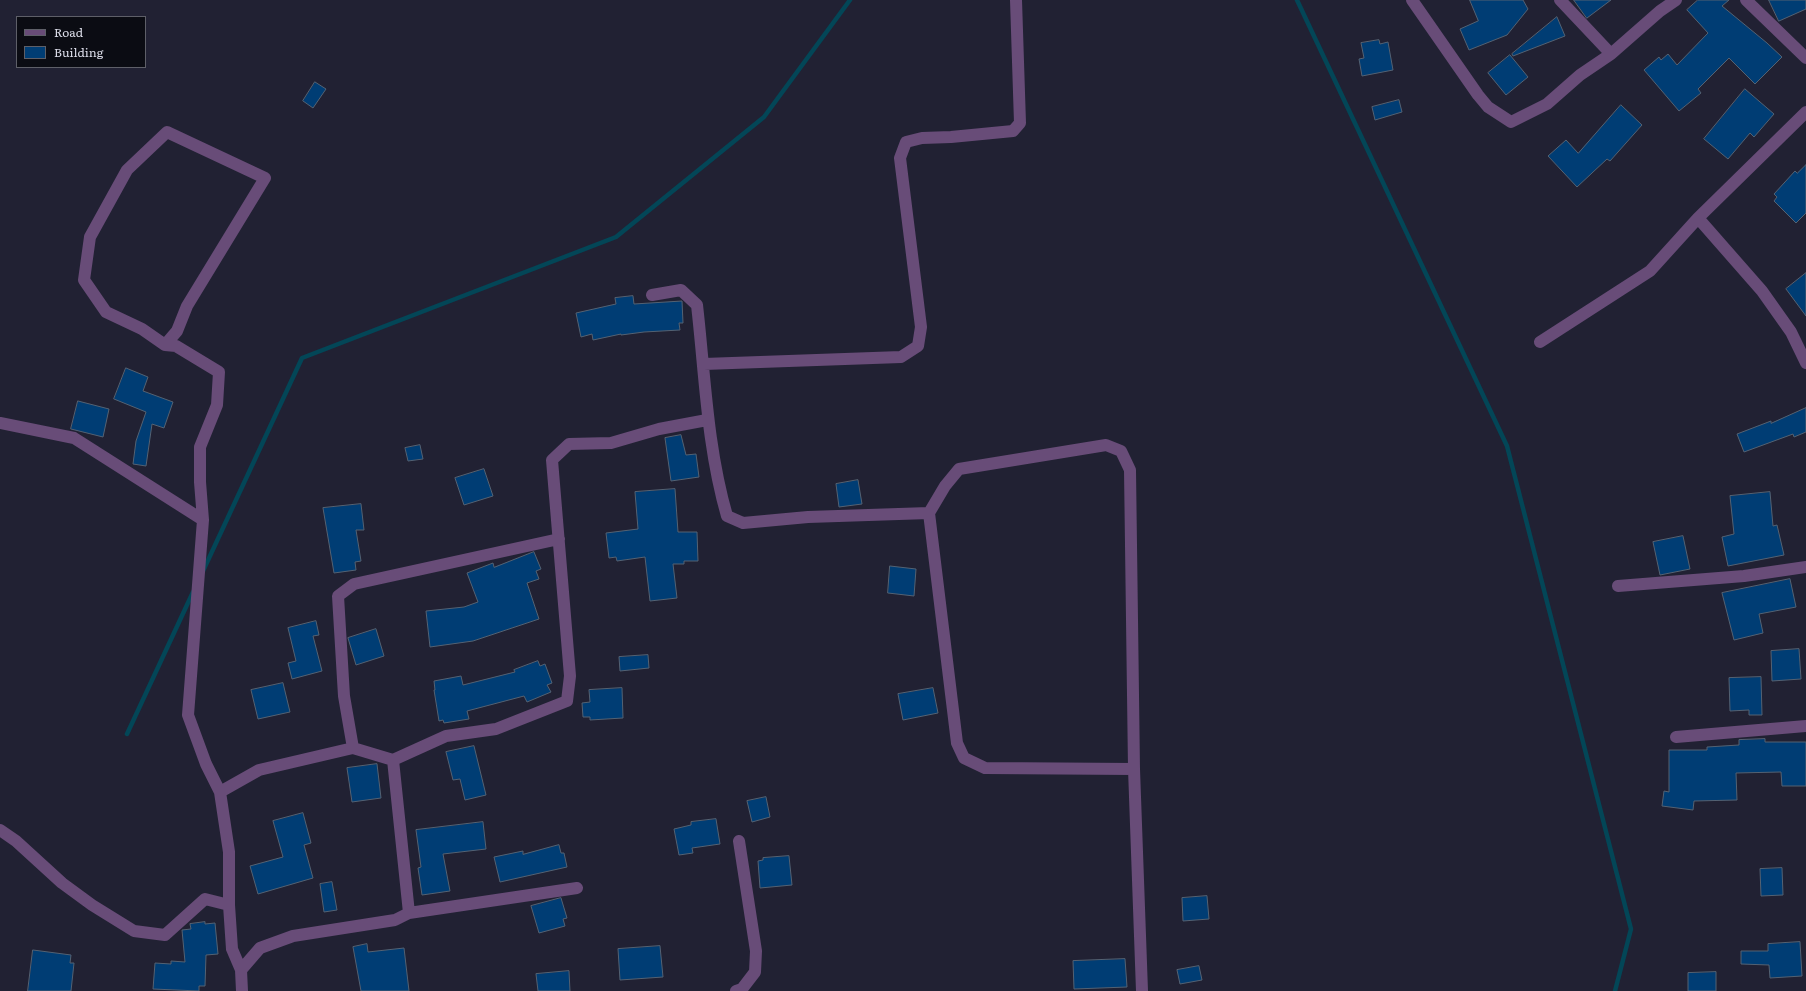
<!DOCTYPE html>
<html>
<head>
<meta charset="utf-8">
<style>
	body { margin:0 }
	#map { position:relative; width:1806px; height:991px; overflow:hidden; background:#212133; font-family:Literata,serif }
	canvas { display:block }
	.legend { position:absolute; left:16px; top:16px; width:130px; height:52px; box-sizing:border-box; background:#0b0c13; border:1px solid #5e5f68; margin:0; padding:5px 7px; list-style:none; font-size:12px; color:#dbdce8 }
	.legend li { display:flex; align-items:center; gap:8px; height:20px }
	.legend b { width:20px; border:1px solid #5e5f68 }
</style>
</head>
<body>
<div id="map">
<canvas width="1806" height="991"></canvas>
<ul class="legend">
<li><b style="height:5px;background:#684c78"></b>Road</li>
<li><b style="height:11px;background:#003d74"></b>Building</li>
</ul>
</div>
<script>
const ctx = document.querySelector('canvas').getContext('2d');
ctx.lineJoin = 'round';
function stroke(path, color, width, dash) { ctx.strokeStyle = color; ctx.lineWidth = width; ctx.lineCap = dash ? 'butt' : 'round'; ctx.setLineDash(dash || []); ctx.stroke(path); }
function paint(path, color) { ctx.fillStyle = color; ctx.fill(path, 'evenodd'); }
stroke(new Path2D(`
	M 1297,0 L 1507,446 L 1631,929 L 1615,991
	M 203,571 L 302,358 L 616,237 L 764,117 L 850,0
	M 127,734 L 193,592`), '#034657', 4.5);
const building = new Path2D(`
	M 1470,0 L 1523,0 L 1528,9 L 1507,35 L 1469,50 L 1460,29 L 1478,21 Z
	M 1574,0 L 1611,0 L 1587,18 Z
	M 1698,0 L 1729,0 L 1722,6 L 1767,43 L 1782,57 L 1755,84 L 1729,58 L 1698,89 L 1701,93 L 1679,111 L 1644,70 L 1659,57 L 1661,60 L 1668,54 L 1677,65 L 1708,33 L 1687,10 Z
	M 1769,0 L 1806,0 L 1806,9 L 1779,21 Z
	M 1557,17 L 1565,36 L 1513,56 L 1512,54 Z
	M 1379,40 L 1380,44 L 1388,42 L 1393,70 L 1362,76 L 1359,59 L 1364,58 L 1361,43 Z
	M 1510,55 L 1528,77 L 1506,95 L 1488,73 Z
	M 315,82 L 326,89 L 313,108 L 303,101 Z
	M 1745,89 L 1774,114 L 1754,137 L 1750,133 L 1728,159 L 1704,139 Z
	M 1399,100 L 1402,112 L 1375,120 L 1372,107 Z
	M 1621,105 L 1642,125 L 1610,161 L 1607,159 L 1577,187 L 1548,156 L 1566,140 L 1578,153 Z
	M 1806,165 L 1806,213 L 1796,223 L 1774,201 L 1777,197 L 1774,194 L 1795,171 L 1797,173 Z
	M 1806,273 L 1806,316 L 1786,289 Z
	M 633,296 L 634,304 L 682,301 L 683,323 L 679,323 L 680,330 L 644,332 L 621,335 L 621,334 L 593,340 L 592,334 L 581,337 L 576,313 L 616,304 L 615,298 Z
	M 126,368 L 148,377 L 143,391 L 173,402 L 164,428 L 152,424 L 146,466 L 133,464 L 136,441 L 146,412 L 114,399 Z
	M 78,401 L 109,409 L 103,437 L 71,429 Z
	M 1806,408 L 1806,432 L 1794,437 L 1793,434 L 1744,452 L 1737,434 L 1771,421 L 1771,423 Z
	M 681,435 L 686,455 L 696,454 L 699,477 L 671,481 L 665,438 Z
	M 420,445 L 423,459 L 408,461 L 405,448 Z
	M 484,469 L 493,496 L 464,505 L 455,478 Z
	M 858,480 L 862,504 L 839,507 L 836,484 Z
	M 675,489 L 678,532 L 697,532 L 698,561 L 684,561 L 684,564 L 673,564 L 677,598 L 650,601 L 645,557 L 617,561 L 616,557 L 609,558 L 606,533 L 638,529 L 635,492 Z
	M 1770,492 L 1773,526 L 1777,525 L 1784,555 L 1728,566 L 1722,537 L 1734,534 L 1730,496 Z
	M 361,504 L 364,530 L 356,530 L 361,561 L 355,562 L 356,570 L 334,573 L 323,508 Z
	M 1683,536 L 1690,569 L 1660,575 L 1653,542 Z
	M 534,552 L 541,569 L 536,571 L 539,579 L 527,583 L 539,619 L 473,641 L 430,647 L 426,611 L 464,607 L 478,602 L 467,573 L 493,563 L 494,567 Z
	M 890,566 L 916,569 L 914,596 L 888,593 Z
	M 1790,579 L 1796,607 L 1759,614 L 1763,633 L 1734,640 L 1722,593 Z
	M 316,621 L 319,635 L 313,636 L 322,671 L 292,679 L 288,663 L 296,661 L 288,628 Z
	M 376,629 L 384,656 L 356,665 L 348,638 Z
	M 1799,649 L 1801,679 L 1772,681 L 1771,651 Z
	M 648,655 L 649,668 L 620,671 L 619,657 Z
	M 538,661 L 540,666 L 545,664 L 552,683 L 547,685 L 551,692 L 527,702 L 524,696 L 467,711 L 469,719 L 444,723 L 443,720 L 439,721 L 434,690 L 435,690 L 434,681 L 461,676 L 463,685 L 515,672 L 514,670 Z
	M 1761,677 L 1762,715 L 1749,715 L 1749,710 L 1730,711 L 1729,678 Z
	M 283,683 L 290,712 L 258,719 L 251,690 Z
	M 622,688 L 623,718 L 590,720 L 590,717 L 583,717 L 582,703 L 590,702 L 589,690 Z
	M 933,688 L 938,713 L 903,720 L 898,694 Z
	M 1765,739 L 1765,742 L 1806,742 L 1806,786 L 1782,786 L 1781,772 L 1736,773 L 1737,800 L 1694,801 L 1693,810 L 1662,806 L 1664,791 L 1669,792 L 1669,750 L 1707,750 L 1707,747 L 1739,745 L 1739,740 Z
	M 474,746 L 486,795 L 465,800 L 460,779 L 453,780 L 446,752 Z
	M 377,764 L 381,798 L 352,802 L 347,768 Z
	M 766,797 L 770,817 L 752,822 L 747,801 Z
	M 303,813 L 311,843 L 304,845 L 313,878 L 258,894 L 250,866 L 283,857 L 273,821 Z
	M 716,819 L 720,844 L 692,848 L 693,853 L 679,855 L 674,829 L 691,825 L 691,822 Z
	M 483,822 L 486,849 L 443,854 L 450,891 L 422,895 L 418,868 L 421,867 L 416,830 Z
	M 559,845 L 561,853 L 564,853 L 567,867 L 500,882 L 494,857 L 523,851 L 523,854 Z
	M 789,856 L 792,885 L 760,888 L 758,861 L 763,860 L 763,858 Z
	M 1782,868 L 1783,895 L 1761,896 L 1760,869 Z
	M 332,882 L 337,910 L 324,912 L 320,884 Z
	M 1207,896 L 1209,919 L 1183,921 L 1182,898 Z
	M 561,898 L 567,918 L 563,919 L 565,926 L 539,933 L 531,906 Z
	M 205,922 L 205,924 L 215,923 L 218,954 L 206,955 L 205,986 L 199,986 L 199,991 L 153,989 L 155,963 L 171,964 L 171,961 L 185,962 L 182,930 L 191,929 L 190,924 Z
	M 1800,942 L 1802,976 L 1770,978 L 1769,965 L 1741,964 L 1741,951 L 1768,951 L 1768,944 Z
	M 367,944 L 368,952 L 404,948 L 409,991 L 361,991 L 353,947 Z
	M 660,946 L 663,977 L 620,980 L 618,949 Z
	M 33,950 L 71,955 L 70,963 L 74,963 L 71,991 L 28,991 Z
	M 1125,959 L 1127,987 L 1074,989 L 1073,961 Z
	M 1199,966 L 1202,980 L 1180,984 L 1177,970 Z
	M 569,971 L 570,991 L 538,991 L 536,974 Z
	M 1716,972 L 1716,991 L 1688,991 L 1688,973 Z`);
paint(building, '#003d74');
stroke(building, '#546273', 1);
stroke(new Path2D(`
	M 1412,0 L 1478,95 L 1488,107 L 1511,122 L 1547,104 L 1580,75 L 1611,54 L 1660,11 L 1676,0
	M 1560,0 L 1611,54
	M 1746,0 L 1806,58
	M 1698,218 L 1762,291 L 1791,332 L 1806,363
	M 652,295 L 681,290 L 697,305 C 705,375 707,447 727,516 L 743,523 L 808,517 L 929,513 L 945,486 L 959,469 L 1106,445 L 1121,451 L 1130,470 L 1134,769 L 1142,991
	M 1540,342 L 1650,271 L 1698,218 L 1806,112
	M 165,345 L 142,329 L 106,312 L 84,280 L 90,237 L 127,170 L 167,132 L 265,178 L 187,306 L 177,331 L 165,345 L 176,346 L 219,372 L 217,405 L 200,447 L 200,482 L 203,520 L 188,715 L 206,764 L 220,792 L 229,852 L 229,905 L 232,949 L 241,970 L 242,991
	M 704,364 L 901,357 L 918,346 L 921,327 L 900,158 L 906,142 L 922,138 L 951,137 L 1013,131 L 1020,123 L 1016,0
	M 0,423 L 74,438 L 203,520
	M 929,513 L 957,743 L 964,758 L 985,768 L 1134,769
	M 1618,586 L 1744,576 L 1806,567
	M 1676,737 L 1806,726
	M 353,748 L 344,696 L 338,596 L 354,584 L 559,539
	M 220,792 L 259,770 L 353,748 L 393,760 L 446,736 L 496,729 L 567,701 L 570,676 L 552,460 L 569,444 L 611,443 L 659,429 L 707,420
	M 0,830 L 16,841 L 62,883 L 92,905 L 134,931 L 165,935 L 205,899 L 229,905
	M 409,913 L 577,888
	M 241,970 L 260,948 L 293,936 L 395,920 L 409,913 L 393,760
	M 736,991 L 742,989 L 755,972 L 756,951 L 739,841`), '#684c78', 12);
</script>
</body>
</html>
